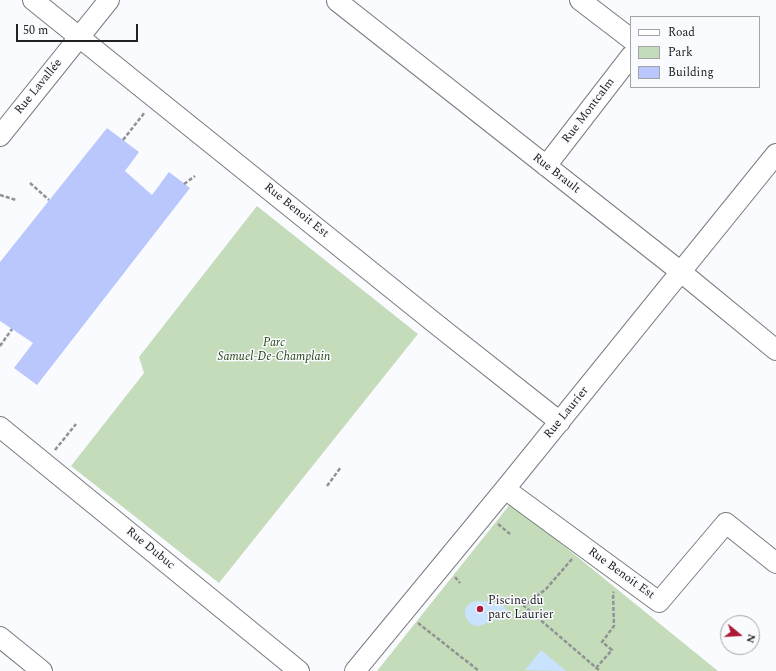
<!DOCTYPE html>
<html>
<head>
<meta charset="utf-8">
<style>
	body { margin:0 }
	#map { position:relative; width:776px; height:671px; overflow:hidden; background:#fafbff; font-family:Spectral,serif }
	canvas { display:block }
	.legend { position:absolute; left:630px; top:16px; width:130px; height:72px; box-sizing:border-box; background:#fafbff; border:1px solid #a3a4a7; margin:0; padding:5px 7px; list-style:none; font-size:12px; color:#212223 }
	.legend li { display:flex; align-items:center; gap:8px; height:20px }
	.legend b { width:20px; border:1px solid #a3a4a7 }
	.north { position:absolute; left:720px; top:615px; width:40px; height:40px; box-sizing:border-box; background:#fafbff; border:1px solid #a3a4a7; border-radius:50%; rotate:108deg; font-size:11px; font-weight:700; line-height:16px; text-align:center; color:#212223 }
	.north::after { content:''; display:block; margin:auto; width:14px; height:18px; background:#ae1a36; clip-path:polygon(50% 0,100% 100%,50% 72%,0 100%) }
	.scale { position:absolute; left:16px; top:24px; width:122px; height:18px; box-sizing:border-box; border:2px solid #212223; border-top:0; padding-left:5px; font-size:12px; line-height:14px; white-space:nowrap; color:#212223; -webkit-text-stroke:3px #fafbff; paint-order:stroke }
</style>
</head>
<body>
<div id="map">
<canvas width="776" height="671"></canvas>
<ul class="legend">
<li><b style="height:5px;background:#fff"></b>Road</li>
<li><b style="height:11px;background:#c5dcbb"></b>Park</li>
<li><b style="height:11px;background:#b9c7fd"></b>Building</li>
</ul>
<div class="north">N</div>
<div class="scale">50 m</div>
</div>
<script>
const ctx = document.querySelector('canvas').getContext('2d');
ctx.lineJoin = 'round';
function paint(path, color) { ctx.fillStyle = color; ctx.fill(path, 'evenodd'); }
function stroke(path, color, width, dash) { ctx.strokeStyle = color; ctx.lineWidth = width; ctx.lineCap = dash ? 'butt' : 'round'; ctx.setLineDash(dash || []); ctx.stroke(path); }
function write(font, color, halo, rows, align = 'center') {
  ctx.font = font + ' Spectral,serif'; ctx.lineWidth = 3; ctx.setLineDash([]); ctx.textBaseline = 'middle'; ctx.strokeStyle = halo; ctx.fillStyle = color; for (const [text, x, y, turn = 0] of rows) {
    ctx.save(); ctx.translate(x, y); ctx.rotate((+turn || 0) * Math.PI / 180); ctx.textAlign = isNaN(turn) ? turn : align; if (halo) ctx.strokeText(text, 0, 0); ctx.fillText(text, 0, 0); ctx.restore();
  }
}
paint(new Path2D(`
	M 257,206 L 418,334 L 219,583 L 71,466 L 144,373 L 139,357 Z
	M 511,503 L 718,671 L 377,671 Z`), '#c5dcbb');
paint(new Path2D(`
	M 481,601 C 490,602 502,602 507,610 L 505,618 C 500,621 495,619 490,621 C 486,623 483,625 478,626 C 467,626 460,611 469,604 C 472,601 477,601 481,601 Z
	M 541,650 L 566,671 L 525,670 Z`), '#c9e2fd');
paint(new Path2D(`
	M 107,128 L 139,152 L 125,171 L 152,195 L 169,172 L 190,188 L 37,385 L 14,368 L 33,343 L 0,321 L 0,262 Z`), '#b9c7fd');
const minor = new Path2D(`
	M 33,0 L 441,328 L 560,422
	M 338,0 L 337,1 L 681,272 L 776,350
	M 580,0 L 631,39
	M 0,136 L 109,0
	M 546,166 L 631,56
	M 0,427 L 299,671
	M 505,489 L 659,602 L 726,523 L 776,563
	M 0,637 L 42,671
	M 355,671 L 505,489 L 776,154`);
stroke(minor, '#7b7c7f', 22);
stroke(new Path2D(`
	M 123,140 L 145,112
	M 30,183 L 49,200
	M 184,184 L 195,176
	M 0,195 L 16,200
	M 0,346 L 12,329
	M 55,450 L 76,424
	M 327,486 L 341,467
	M 498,524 L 510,534
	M 572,559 L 546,589 L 524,606 L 600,671
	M 455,577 L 460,583
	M 418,623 L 479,671
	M 596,668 L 612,650 L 602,642 L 614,626 L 613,593 L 614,592`), '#919294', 2.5, [4, 2]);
stroke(minor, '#fff', 20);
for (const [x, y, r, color] of [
	[480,609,4,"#ae1a36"]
]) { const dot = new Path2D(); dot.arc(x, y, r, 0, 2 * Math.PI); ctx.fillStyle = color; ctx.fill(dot); stroke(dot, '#fafbff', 1.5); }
write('12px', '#212223', '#fafbff', [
	["Rue Lavallée",39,87,-51],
	["Rue Montcalm",589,111,-53],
	["Rue Brault",556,174,38],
	["Rue Benoit Est",296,211,39],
	["Rue Laurier",567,413,-51],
	["Rue Dubuc",150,549,39],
	["Rue Benoit Est",621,574,36]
]);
write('italic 12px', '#1f3f0b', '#fafbff', [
	["Parc",274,344],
	["Samuel-De-Champlain",274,358]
]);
write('12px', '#212223', '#fafbff', [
	["Piscine du",488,602],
	["parc Laurier",488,616]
], 'left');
</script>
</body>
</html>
